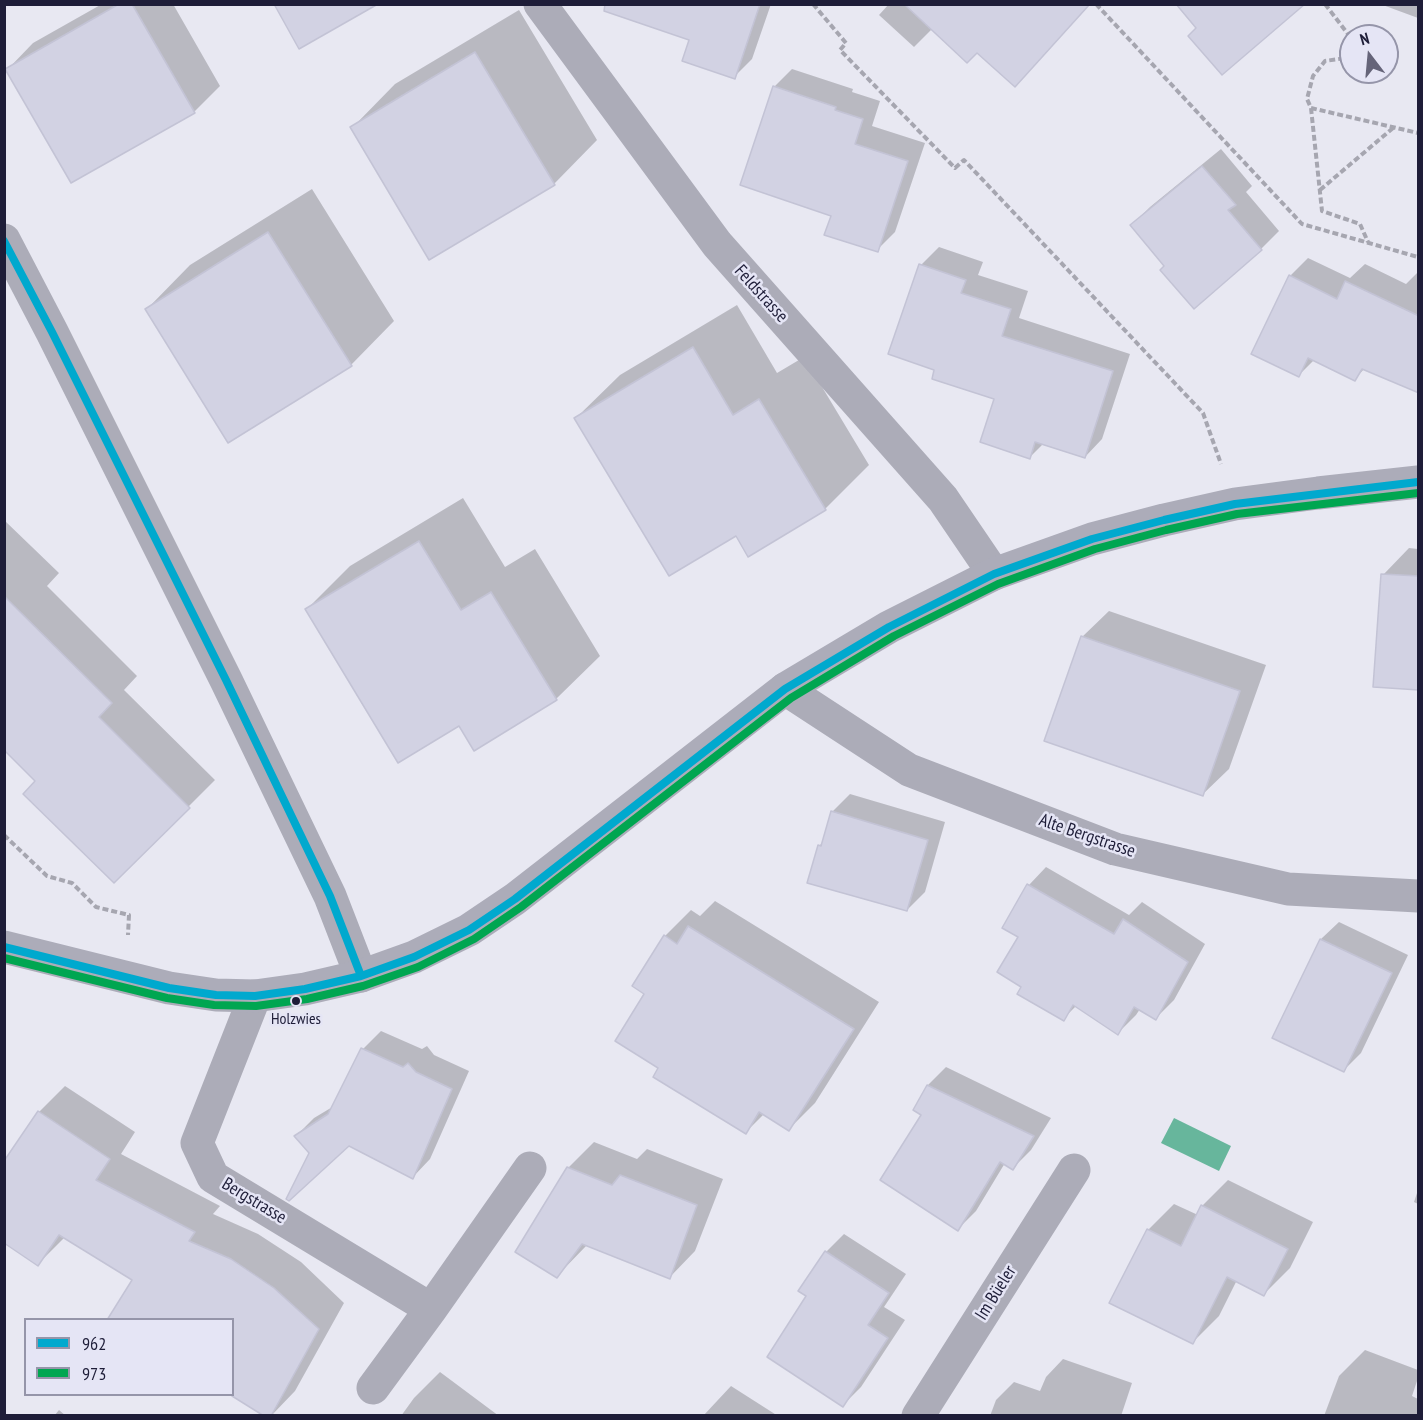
<!DOCTYPE html>
<html>
<head>
<meta charset="utf-8">
<style>
	body { margin:0 }
	#map { position:relative; width:1423px; height:1420px; overflow:hidden; background:#e8e8f2; font-family:"PT Sans Narrow",sans-serif }
	canvas { display:block }
	.frame { position:absolute; inset:0; border:6px solid #1e1d38; pointer-events:none }
	.legend { position:absolute; left:24px; top:1318px; width:210px; height:78px; box-sizing:border-box; background:#e5e5f5; border:2px solid #9595a9; margin:0; padding:8px 10px; list-style:none; font-size:18px; color:#1e1d38 }
	.legend li { display:flex; align-items:center; gap:12px; height:30px }
	.legend b { width:30px; border:2px solid #9595a9 }
	.north { position:absolute; left:1339px; top:24px; width:60px; height:60px; box-sizing:border-box; background:#e5e5f5; border:2px solid #9595a9; border-radius:50%; rotate:344deg; font-size:16px; font-weight:700; line-height:24px; text-align:center; color:#1e1d38 }
	.north::after { content:''; display:block; margin:auto; width:21px; height:27px; background:#656479; clip-path:polygon(50% 0,100% 100%,50% 72%,0 100%) }
</style>
</head>
<body>
<div id="map">
<canvas width="1423" height="1420"></canvas>
<div class="frame"></div>
<ul class="legend">
<li><b style="height:8px;background:#00a9ce"></b>962</li>
<li><b style="height:8px;background:#00a651"></b>973</li>
</ul>
<div class="north">N</div>
</div>
<script>
const ctx = document.querySelector('canvas').getContext('2d');
ctx.lineJoin = 'round';
function paint(path, color) { ctx.fillStyle = color; ctx.fill(path, 'evenodd'); }
function stroke(path, color, width, dash) { ctx.strokeStyle = color; ctx.lineWidth = width; ctx.lineCap = dash ? 'butt' : 'round'; ctx.setLineDash(dash || []); ctx.stroke(path); }
function write(font, color, halo, rows, align = 'center') {
  ctx.font = font + ' "PT Sans Narrow",sans-serif'; ctx.lineWidth = 5; ctx.setLineDash([]); ctx.textBaseline = 'middle'; ctx.strokeStyle = halo; ctx.fillStyle = color; for (const [text, x, y, turn = 0] of rows) {
    ctx.save(); ctx.translate(x, y); ctx.rotate((+turn || 0) * Math.PI / 180); ctx.textAlign = isNaN(turn) ? turn : align; if (halo) ctx.strokeText(text, 0, 0); ctx.fillText(text, 0, 0); ctx.restore();
  }
}
paint(new Path2D(`
	M 1174,1118 L 1231,1146 L 1219,1171 L 1161,1143 Z`), '#67b69c');
paint(new Path2D(`
	M 102,4 L 173,4 L 220,86 L 194,112 L 7,70 L 33,43 Z
	M 631,4 L 771,4 L 752,59 L 734,77 L 691,40 Z
	M 889,4 L 1090,4 L 1032,67 L 977,51 L 932,29 L 914,47 L 879,15 Z
	M 1380,4 L 1418,4 L 1418,18 Z
	M 519,10 L 597,140 L 554,184 L 352,128 L 395,84 Z
	M 792,69 L 853,89 L 852,92 L 880,101 L 872,126 L 925,143 L 895,232 L 877,250 L 833,215 L 774,87 Z
	M 1221,149 L 1252,186 L 1246,192 L 1279,231 L 1261,249 L 1194,307 L 1166,266 L 1132,225 L 1150,207 Z
	M 312,189 L 394,321 L 351,365 L 147,309 L 190,265 Z
	M 939,247 L 983,262 L 978,275 L 1028,291 L 1019,318 L 1130,354 L 1102,439 L 1085,457 L 1044,443 L 1030,457 L 996,398 L 936,369 L 921,265 Z
	M 1308,258 L 1350,278 L 1365,264 L 1406,284 L 1418,272 L 1418,378 L 1365,368 L 1355,379 L 1314,360 L 1299,375 L 1290,276 Z
	M 737,305 L 777,373 L 804,357 L 869,465 L 825,509 L 736,534 L 576,418 L 620,375 Z
	M 463,498 L 505,567 L 535,549 L 600,656 L 556,699 L 460,724 L 307,609 L 350,566 Z
	M 4,520 L 59,573 L 47,586 L 137,676 L 124,690 L 215,780 L 114,881 L 37,781 L 4,748 Z
	M 1409,548 L 1418,549 L 1418,688 L 1383,575 Z
	M 1109,611 L 1266,665 L 1229,769 L 1202,795 L 1082,637 Z
	M 850,794 L 945,822 L 925,892 L 907,910 L 819,846 L 824,841 L 832,812 Z
	M 1046,867 L 1129,915 L 1142,902 L 1205,944 L 1174,1000 L 1156,1018 L 1140,1009 L 1136,1015 L 1118,1033 L 1076,1006 L 1063,1019 L 1023,986 L 1020,937 L 1004,927 L 1029,885 Z
	M 715,901 L 879,1002 L 815,1103 L 789,1129 L 764,1114 L 746,1132 L 660,1067 L 646,993 L 665,936 L 691,910 L 700,916 Z
	M 1339,922 L 1408,955 L 1361,1053 L 1343,1071 L 1274,1037 L 1321,939 Z
	M 381,1031 L 422,1049 L 427,1046 L 434,1055 L 469,1071 L 430,1159 L 413,1177 L 349,1144 L 311,1152 L 296,1136 L 314,1118 L 334,1106 L 363,1049 Z
	M 946,1067 L 1051,1118 L 1031,1150 L 1013,1168 L 1005,1163 L 976,1211 L 958,1229 L 923,1114 L 915,1110 L 928,1085 Z
	M 65,1086 L 135,1132 L 121,1154 L 220,1206 L 213,1214 L 258,1234 L 301,1262 L 344,1303 L 295,1391 L 271,1416 L 232,1320 L 134,1280 L 65,1237 L 38,1264 L 4,1164 L 39,1112 Z
	M 594,1142 L 637,1159 L 647,1149 L 723,1179 L 695,1251 L 669,1278 L 587,1245 L 557,1276 L 568,1168 Z
	M 1228,1180 L 1313,1222 L 1290,1268 L 1264,1294 L 1237,1280 L 1219,1316 L 1192,1343 L 1148,1230 L 1174,1204 L 1198,1215 L 1202,1206 Z
	M 1418,1190 L 1418,1204 L 1414,1202 Z
	M 844,1234 L 906,1274 L 884,1307 L 905,1320 L 861,1387 L 843,1405 L 808,1295 L 801,1291 L 826,1252 Z
	M 1365,1350 L 1418,1370 L 1418,1378 L 1412,1396 L 1418,1399 L 1418,1416 L 1324,1416 L 1339,1376 Z
	M 1063,1359 L 1132,1383 L 1121,1416 L 990,1416 L 996,1400 L 1014,1382 L 1040,1391 L 1046,1377 Z
	M 440,1372 L 499,1416 L 401,1416 L 414,1398 Z
	M 731,1386 L 778,1416 L 703,1416 Z
	M 59,1410 L 66,1416 L 54,1416 Z`), '#0003');
const building = new Path2D(`
	M 119,4 L 132,4 L 195,113 L 71,183 L 5,69 Z
	M 274,4 L 378,4 L 299,49 Z
	M 605,4 L 760,4 L 735,79 L 682,61 L 689,40 L 604,11 Z
	M 904,4 L 1090,4 L 1015,87 L 977,53 L 967,63 Z
	M 1176,4 L 1305,4 L 1222,75 L 1188,36 L 1196,28 Z
	M 475,52 L 555,185 L 429,260 L 350,127 Z
	M 773,86 L 836,107 L 835,110 L 863,119 L 855,144 L 908,161 L 878,252 L 824,235 L 831,216 L 740,185 Z
	M 1202,166 L 1236,205 L 1228,210 L 1262,250 L 1194,309 L 1160,270 L 1164,266 L 1130,225 Z
	M 268,232 L 352,366 L 228,443 L 145,309 Z
	M 919,264 L 966,280 L 961,293 L 1011,309 L 1002,336 L 1113,371 L 1085,458 L 1035,442 L 1030,459 L 980,442 L 994,399 L 932,379 L 934,370 L 888,354 Z
	M 1289,275 L 1337,299 L 1345,281 L 1419,316 L 1419,393 L 1362,369 L 1355,381 L 1308,358 L 1299,377 L 1251,354 Z
	M 693,347 L 733,415 L 759,399 L 826,510 L 748,557 L 736,536 L 669,576 L 574,418 Z
	M 419,541 L 461,610 L 491,592 L 557,700 L 474,751 L 459,726 L 398,763 L 305,609 Z
	M 1381,574 L 1419,576 L 1419,690 L 1373,687 Z
	M 4,596 L 112,703 L 99,717 L 190,808 L 114,883 L 23,794 L 35,781 L 4,750 Z
	M 1081,636 L 1240,691 L 1203,796 L 1044,741 Z
	M 831,811 L 928,840 L 907,911 L 807,883 L 818,845 L 821,846 Z
	M 1027,884 L 1114,934 L 1123,919 L 1188,962 L 1156,1020 L 1134,1007 L 1118,1035 L 1073,1005 L 1064,1021 L 1017,994 L 1021,987 L 997,972 L 1018,937 L 1002,928 Z
	M 688,926 L 854,1029 L 789,1131 L 759,1112 L 746,1134 L 653,1077 L 658,1068 L 615,1041 L 644,994 L 632,986 L 664,935 L 677,944 Z
	M 1320,939 L 1392,973 L 1344,1072 L 1272,1038 Z
	M 361,1048 L 403,1067 L 408,1063 L 416,1072 L 452,1089 L 413,1179 L 349,1146 L 289,1201 L 286,1199 L 309,1153 L 294,1136 L 328,1114 Z
	M 927,1085 L 1034,1136 L 1013,1170 L 1000,1162 L 958,1231 L 880,1180 L 921,1115 L 913,1110 Z
	M 38,1111 L 110,1159 L 96,1180 L 195,1232 L 189,1241 L 231,1259 L 274,1288 L 319,1329 L 271,1416 L 264,1416 L 232,1396 L 232,1320 L 107,1320 L 132,1280 L 59,1235 L 38,1266 L 4,1243 L 4,1161 Z
	M 567,1167 L 612,1185 L 620,1175 L 697,1205 L 670,1279 L 582,1244 L 557,1278 L 515,1252 Z
	M 1201,1205 L 1288,1249 L 1264,1296 L 1227,1277 L 1193,1344 L 1109,1303 L 1147,1229 L 1181,1246 Z
	M 825,1251 L 889,1293 L 868,1325 L 888,1338 L 843,1407 L 767,1357 L 806,1296 L 798,1291 Z`);
paint(building, '#d2d2e3');
stroke(building, '#c3c3d5', 1.5);
stroke(new Path2D(`
	M 813,4 L 846,43 L 840,50 L 955,168 L 964,160 L 1203,413 L 1221,464
	M 1096,4 L 1302,224 L 1418,257
	M 1325,4 L 1351,38
	M 1351,53 L 1346,58 L 1325,61 L 1313,76 L 1307,99 L 1311,108 L 1418,133
	M 1311,108 L 1322,211 L 1360,224 L 1368,242
	M 1320,190 L 1393,128
	M 4,835 L 47,876 L 72,883 L 96,907 L 129,915 L 128,935`), '#a6a6b0', 4, [6, 3]);
stroke(new Path2D(`
	M 540,4 L 717,244 L 943,499 L 994,574
	M 4,240 L 52,332 L 226,680 L 330,896 L 361,976
	M 785,689 L 909,770 L 1115,849 L 1288,889 L 1418,896
	M 255,996 L 197,1143 L 213,1177 L 431,1309
	M 373,1388 L 431,1309 L 530,1168
	M 918,1416 L 1074,1170`), '#acacb8', 33);
stroke(new Path2D(`
	M 4,947 L 169,988 L 216,995 L 255,996 L 305,989 L 361,976 L 414,957 L 469,930 L 515,899 L 785,689 L 889,627 L 994,574 L 1092,539 L 1164,520 L 1235,504 L 1318,493 L 1418,482`), '#acacb9', 33);
stroke(new Path2D(`
	M 4,241 L 52,332 L 226,680 L 330,896 L 361,976
	M 4,947 L 169,988 L 216,995 L 255,996 L 305,989 L 361,976 L 414,957 L 469,930 L 515,899 L 785,689 L 889,627 L 994,574 L 1092,539 L 1164,520 L 1235,504 L 1418,482`), '#00a9ce', 8);
stroke(new Path2D(`
	M 4,958 L 167,998 L 214,1005 L 256,1006 L 307,999 L 363,986 L 418,967 L 474,939 L 521,907 L 791,698 L 894,636 L 998,584 L 1095,549 L 1166,530 L 1237,514 L 1418,493`), '#00a651', 8);
for (const [x, y, r, color] of [
	[296,1001,5,"#1e1d38"]
]) { const dot = new Path2D(); dot.arc(x, y, r, 0, 2 * Math.PI); ctx.fillStyle = color; ctx.fill(dot); stroke(dot, '#e5e5f5', 2); }
write('16px', '#1e1d38', '#e5e5f5', [
	["Holzwies",296,1019]
]);
write('18px', '#1e1d38', '#e5e5f5', [
	["Feldstrasse",761,294,48],
	["Alte Bergstrasse",1087,836,19],
	["Bergstrasse",254,1201,31],
	["Im Büeler",996,1293,-58]
]);
</script>
</body>
</html>
